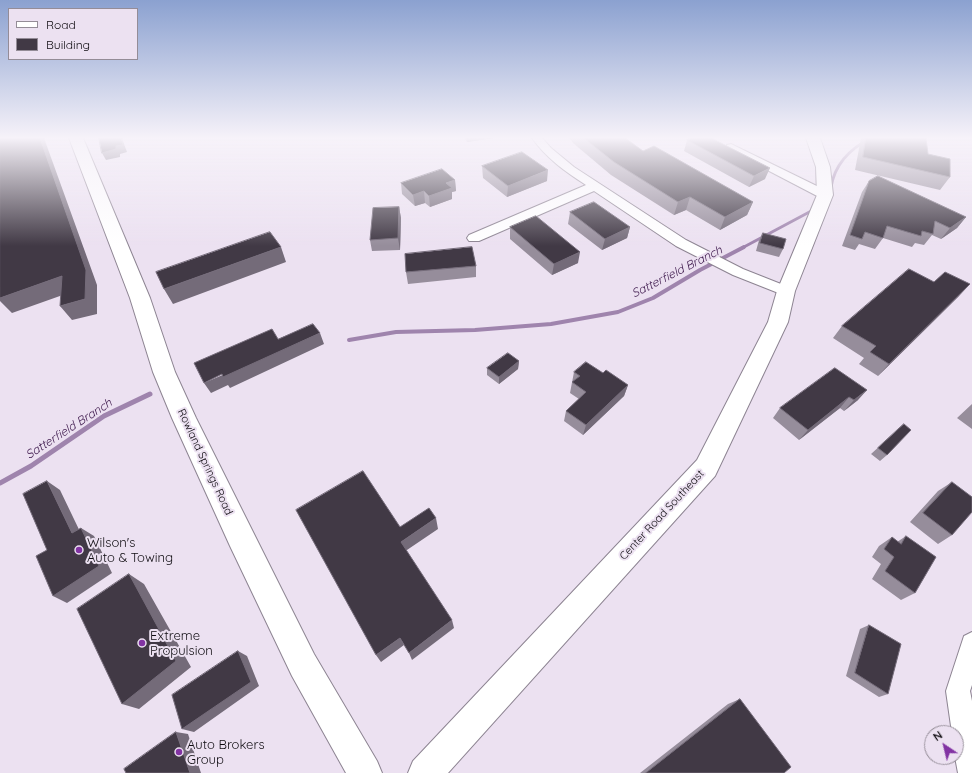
<!DOCTYPE html>
<html>
<head>
<meta charset="utf-8">
<style>
	body { margin:0 }
	#map { position:relative; width:972px; height:773px; overflow:hidden; background:#ece1f1; font-family:Quicksand,sans-serif }
	canvas { display:block }
	.legend { position:absolute; left:8px; top:8px; width:130px; height:52px; box-sizing:border-box; background:#ece1f1; border:1px solid #948c97; margin:0; padding:5px 7px; list-style:none; font-size:12px; color:#0f0c11 }
	.legend li { display:flex; align-items:center; gap:8px; height:20px }
	.legend b { width:20px; border:1px solid #948c97 }
	.north { position:absolute; left:924px; top:725px; width:40px; height:40px; box-sizing:border-box; background:#ece1f1; border:1px solid #948c97; border-radius:50%; rotate:325deg; font-size:11px; font-weight:700; line-height:16px; text-align:center; color:#0f0c11 }
	.north::after { content:''; display:block; margin:auto; width:14px; height:18px; background:#8233a3; clip-path:polygon(50% 0,100% 100%,50% 72%,0 100%) }
</style>
</head>
<body>
<div id="map">
<canvas width="972" height="773"></canvas>
<ul class="legend">
<li><b style="height:5px;background:#fff"></b>Road</li>
<li><b style="height:11px;background:#413945"></b>Building</li>
</ul>
<div class="north">N</div>
</div>
<script>
const ctx = document.querySelector('canvas').getContext('2d');
ctx.lineJoin = 'round';
function stroke(path, color, width, dash) { ctx.strokeStyle = color; ctx.lineWidth = width; ctx.lineCap = dash ? 'butt' : 'round'; ctx.setLineDash(dash || []); ctx.stroke(path); }
function paint(path, color) { ctx.fillStyle = color; ctx.fill(path, 'evenodd'); }
function write(font, color, halo, rows, align = 'center') {
  ctx.font = font + ' Quicksand,sans-serif'; ctx.lineWidth = 4; ctx.setLineDash([]); ctx.textBaseline = 'middle'; ctx.strokeStyle = halo; ctx.fillStyle = color; for (const [text, x, y, turn = 0] of rows) {
    ctx.save(); ctx.translate(x, y); ctx.rotate((+turn || 0) * Math.PI / 180); ctx.textAlign = isNaN(turn) ? turn : align; if (halo) ctx.strokeText(text, 0, 0); ctx.fillText(text, 0, 0); ctx.restore();
  }
}
stroke(new Path2D(`
	M 831,187 C 835,164 851,148 871,138
	M 742,248 L 815,209`), '#9f84ad', 3);
stroke(new Path2D(`
	M 349,340 L 396,332 L 475,330 L 551,324 L 618,312 L 653,298 L 700,270 L 744,247`), '#9f84ad', 4);
stroke(new Path2D(`
	M 0,483 L 31,466 L 104,416 L 150,394`), '#9f84ad', 5);
const minor = new Path2D(`
	M 532,138 L 542,138 L 551,148 L 574,167 L 686,240 L 743,269 L 791,288 L 793,291 L 791,294 L 786,296 L 733,275 L 676,246 L 594,191 L 479,241 L 469,241 L 467,238 L 469,235 L 586,185 C 566,172 546,158 532,138 Z
	M 731,144 L 829,192 L 831,195 L 829,198 L 821,198 L 727,149 L 726,147 L 727,145 Z
	M 972,632 L 972,685 L 970,691 L 972,701 L 972,773 L 958,773 L 955,757 L 956,733 L 952,733 L 946,691 L 964,636 Z`);
const tertiary = new Path2D(`
	M 69,138 L 83,138 L 150,298 L 175,372 L 196,418 L 314,654 L 377,761 L 382,773 L 346,773 L 292,676 L 230,546 L 172,418 L 153,372 L 130,298 Z
	M 806,138 L 820,138 L 830,167 L 833,195 L 795,291 L 788,322 L 715,476 L 448,773 L 408,773 L 413,761 L 697,460 L 768,322 L 777,291 L 817,195 L 816,167 Z`);
stroke(minor, '#8d8492', 2);
stroke(tertiary, '#8d8492', 2);
paint(minor, '#fff');
paint(tertiary, '#fff');
paint(new Path2D(`
	M 464,138 L 494,138 L 467,142 Z
	M 569,138 L 625,138 L 643,151 L 753,202 L 747,215 L 720,230 L 686,210 L 674,215 L 611,175 L 573,143 Z
	M 861,138 L 926,138 L 928,154 L 950,177 L 940,190 L 855,170 Z
	M 687,140 L 765,179 L 749,187 L 684,151 Z
	M 482,166 L 547,181 L 507,197 L 483,178 Z
	M 455,180 L 456,191 L 452,192 L 452,199 L 430,207 L 425,203 L 415,206 L 402,194 L 401,183 Z
	M 869,181 L 966,217 L 957,228 L 941,239 L 932,235 L 924,245 L 915,243 L 912,247 L 883,238 L 875,249 L 859,244 L 855,250 L 842,246 L 862,192 Z
	M 399,207 L 401,218 L 400,250 L 372,251 L 370,240 Z
	M 570,212 L 630,227 L 627,238 L 602,250 L 568,224 Z
	M 510,227 L 578,263 L 552,275 L 510,239 Z
	M 763,233 L 783,249 L 779,257 L 756,251 L 759,240 Z
	M 476,266 L 476,277 L 408,284 L 406,272 Z
	M 934,282 L 970,284 L 958,297 L 878,376 L 859,364 L 864,358 L 833,338 L 842,326 Z
	M 519,361 L 518,369 L 499,384 L 487,375 L 487,368 Z
	M 835,368 L 858,400 L 844,411 L 840,408 L 799,440 L 773,418 L 780,408 Z
	M 574,372 L 603,373 L 628,385 L 624,396 L 583,435 L 564,421 L 566,411 L 579,399 L 570,393 Z
	M 972,404 L 972,429 L 957,418 Z
	M 904,424 L 887,455 L 880,461 L 871,454 Z
	M 952,482 L 952,535 L 938,544 L 910,522 L 938,491 Z
	M 906,536 L 915,593 L 901,600 L 872,579 L 881,564 L 872,557 L 879,546 L 892,537 L 897,542 Z
	M 869,625 L 888,694 L 879,697 L 846,676 L 860,629 Z
	M 740,699 L 784,773 L 640,773 L 728,704 Z`), '#968d9b');
paint(new Path2D(`
	M 40,138 L 44,138 L 97,285 L 97,314 L 72,320 L 60,306 L 85,299 Z
	M 121,138 L 122,138 L 123,141 L 127,152 L 120,154 L 120,157 L 106,160 L 102,153 L 116,146 Z
	M 467,138 L 494,138 L 467,142 Z
	M 770,168 L 765,179 L 749,187 L 754,176 Z
	M 548,170 L 547,181 L 507,197 L 508,186 Z
	M 455,180 L 456,191 L 452,192 L 452,199 L 430,207 L 429,196 L 446,183 Z
	M 424,191 L 425,203 L 415,206 L 413,195 Z
	M 690,197 L 686,210 L 674,215 L 678,202 Z
	M 753,202 L 747,215 L 720,230 L 725,217 Z
	M 399,207 L 401,218 L 400,250 L 398,238 Z
	M 966,217 L 957,228 L 941,239 L 950,228 Z
	M 630,227 L 627,238 L 602,250 L 605,239 Z
	M 281,247 L 286,262 L 173,304 L 164,289 Z
	M 580,252 L 578,263 L 552,275 L 554,264 Z
	M 62,276 L 74,291 L 12,313 L 0,301 L 0,298 Z
	M 970,284 L 958,297 L 878,376 L 889,364 Z
	M 320,333 L 324,344 L 230,388 L 228,385 L 211,393 L 204,383 Z
	M 519,361 L 518,369 L 499,384 L 499,377 Z
	M 628,385 L 624,396 L 583,435 L 586,425 Z
	M 867,390 L 858,400 L 844,411 L 854,400 Z
	M 849,397 L 840,408 L 799,440 L 808,430 Z
	M 47,481 L 60,490 L 85,542 L 72,533 Z
	M 436,518 L 438,529 L 404,552 L 401,542 Z
	M 81,528 L 94,536 L 112,573 L 67,603 L 53,596 Z
	M 129,574 L 144,584 L 191,667 L 139,709 L 122,704 Z
	M 452,620 L 454,628 L 412,660 L 409,653 Z
	M 400,638 L 404,645 L 381,662 L 376,655 Z
	M 238,651 L 247,656 L 259,686 L 194,732 L 182,729 Z
	M 176,732 L 188,734 L 201,773 L 190,773 Z`), '#746b79');
const building = new Path2D(`
	M 0,138 L 40,138 L 86,270 L 85,299 L 60,306 L 62,276 L 0,298 Z
	M 99,138 L 121,138 L 123,145 L 116,146 L 116,149 L 102,153 Z
	M 584,138 L 625,138 L 643,151 L 654,146 L 753,202 L 725,217 L 690,197 L 678,202 L 614,162 Z
	M 694,138 L 711,138 L 770,168 L 754,176 L 687,140 Z
	M 866,138 L 926,138 L 928,154 L 950,159 L 950,177 L 863,157 Z
	M 522,152 L 548,170 L 508,186 L 482,166 Z
	M 442,169 L 455,180 L 446,183 L 452,188 L 429,196 L 424,191 L 413,195 L 401,183 Z
	M 878,176 L 966,217 L 950,228 L 935,221 L 933,234 L 922,231 L 921,236 L 887,226 L 883,238 L 865,232 L 862,239 L 850,235 L 869,181 Z
	M 594,202 L 630,227 L 605,239 L 570,212 Z
	M 399,207 L 398,238 L 370,240 L 373,208 Z
	M 536,216 L 580,252 L 554,264 L 510,227 Z
	M 270,232 L 281,247 L 164,289 L 156,272 Z
	M 763,233 L 786,239 L 783,249 L 760,243 Z
	M 472,247 L 476,266 L 406,272 L 405,254 Z
	M 909,269 L 934,282 L 945,272 L 970,284 L 889,364 L 870,352 L 876,346 L 842,326 Z
	M 313,324 L 320,333 L 223,377 L 222,374 L 204,383 L 194,363 L 272,329 L 278,339 Z
	M 508,353 L 519,361 L 499,377 L 487,368 Z
	M 586,362 L 603,373 L 606,370 L 628,385 L 586,425 L 566,411 L 586,392 L 572,382 L 580,376 L 574,372 Z
	M 835,368 L 867,390 L 854,400 L 849,397 L 808,430 L 780,408 Z
	M 904,424 L 911,430 L 887,455 L 878,448 Z
	M 363,471 L 400,527 L 429,508 L 436,518 L 401,542 L 452,620 L 409,653 L 400,638 L 376,655 L 296,510 Z
	M 47,481 L 72,533 L 81,528 L 99,566 L 53,596 L 36,556 L 47,550 L 23,494 Z
	M 952,482 L 972,497 L 972,512 L 952,535 L 923,513 Z
	M 906,536 L 936,557 L 915,593 L 885,571 L 894,557 L 884,549 L 892,537 L 901,544 Z
	M 129,574 L 176,661 L 122,704 L 77,609 Z
	M 869,625 L 901,644 L 888,694 L 855,673 Z
	M 238,651 L 251,682 L 182,729 L 172,695 Z
	M 740,699 L 791,767 L 784,773 L 646,773 Z
	M 176,732 L 190,773 L 126,773 L 124,769 Z`);
paint(building, '#413945');
stroke(building, '#746b79', 1);
const sky = ctx.createLinearGradient(0, 0, 0, 246);
sky.addColorStop(0, '#8ba1d0');
sky.addColorStop(0.56, '#f6f2f9');
sky.addColorStop(1, '#f6f2f900');
ctx.fillStyle = sky;
ctx.fillRect(0, 0, 972, 246);
for (const [x, y, r, color] of [
	[79,550,4,"#8233a3"],
	[142,643,4,"#8233a3"],
	[179,752,4,"#8233a3"]
]) { const dot = new Path2D(); dot.arc(x, y, r, 0, 2 * Math.PI); ctx.fillStyle = color; ctx.fill(dot); stroke(dot, '#ece1f1', 1.5); }
write('11px', '#0f0c11', '#ece1f1', [
	["Rowland Springs Road",205,462,65],
	["Center Road Southeast",662,515,-47]
]);
write('italic 12px', '#3c174b', '#ece1f1', [
	["Satterfield Branch",677,272,-27],
	["Satterfield Branch",69,429,-33]
]);
write('13px', '#0f0c11', '#ece1f1', [
	["Wilson's",87,543],
	["Auto & Towing",87,558],
	["Extreme",150,636],
	["Propulsion",150,651],
	["Auto Brokers",187,745],
	["Group",187,760]
], 'left');
</script>
</body>
</html>
